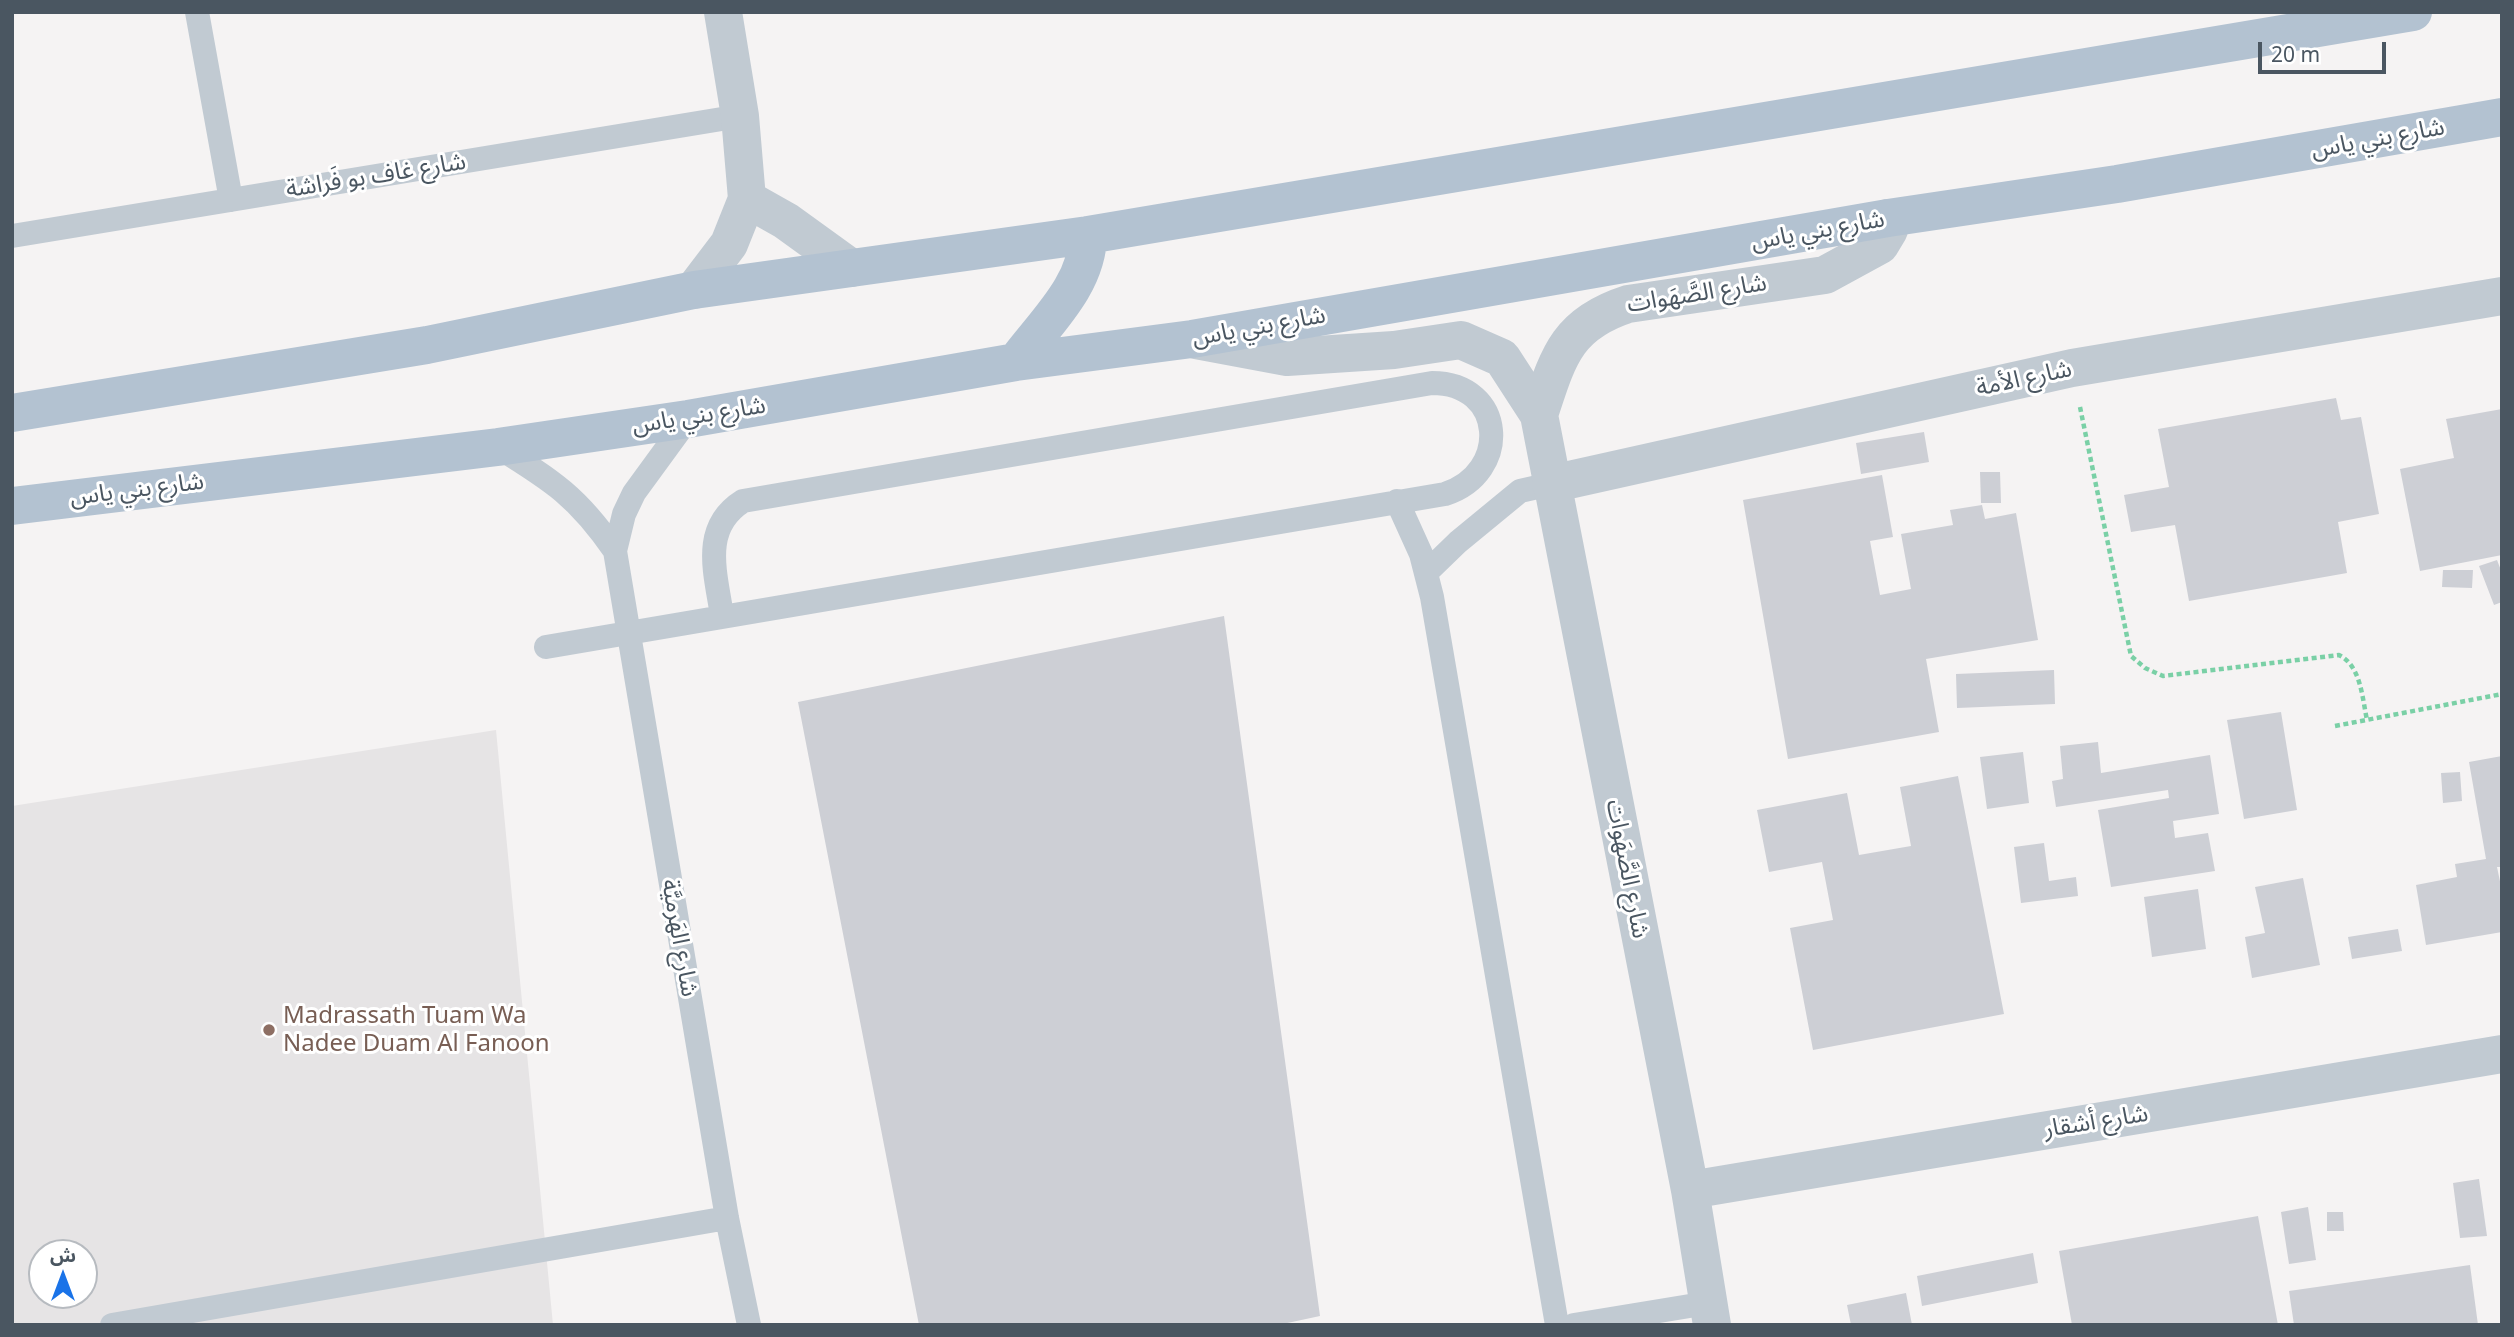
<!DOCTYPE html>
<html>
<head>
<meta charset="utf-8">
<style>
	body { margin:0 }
	#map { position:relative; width:2514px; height:1337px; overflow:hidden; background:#f5f3f3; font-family:"Noto Sans","Noto Sans Arabic",sans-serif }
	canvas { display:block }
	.frame { position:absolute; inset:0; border:14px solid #4a5661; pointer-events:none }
	.north { position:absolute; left:28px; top:1239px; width:70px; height:70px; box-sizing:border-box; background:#fff; border:2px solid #b7bbc0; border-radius:50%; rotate:0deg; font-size:19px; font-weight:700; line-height:28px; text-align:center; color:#4a5661 }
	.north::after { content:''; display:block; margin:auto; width:24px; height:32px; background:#1a73e8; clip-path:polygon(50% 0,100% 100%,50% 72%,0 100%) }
	.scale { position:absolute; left:2258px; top:42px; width:128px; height:32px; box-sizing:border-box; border:4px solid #4a5661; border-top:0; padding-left:9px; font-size:21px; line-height:24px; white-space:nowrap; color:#4a5661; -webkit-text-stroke:5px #fff; paint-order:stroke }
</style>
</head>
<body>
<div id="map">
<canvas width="2514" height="1337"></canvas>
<div class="frame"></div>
<div class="north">ش</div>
<div class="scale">20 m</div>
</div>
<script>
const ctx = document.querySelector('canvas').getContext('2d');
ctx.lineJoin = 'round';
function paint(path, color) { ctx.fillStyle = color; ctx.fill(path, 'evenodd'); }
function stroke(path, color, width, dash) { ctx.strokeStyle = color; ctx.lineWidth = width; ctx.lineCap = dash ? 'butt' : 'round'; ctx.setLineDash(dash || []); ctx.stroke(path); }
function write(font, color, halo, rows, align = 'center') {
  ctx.font = font + ' "Noto Sans","Noto Sans Arabic",sans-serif'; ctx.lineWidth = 6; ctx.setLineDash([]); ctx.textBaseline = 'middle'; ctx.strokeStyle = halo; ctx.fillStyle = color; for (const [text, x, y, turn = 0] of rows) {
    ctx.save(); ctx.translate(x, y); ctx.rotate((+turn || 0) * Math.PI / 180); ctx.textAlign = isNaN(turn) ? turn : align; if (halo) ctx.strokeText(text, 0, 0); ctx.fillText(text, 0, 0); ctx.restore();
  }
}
paint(new Path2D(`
	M 496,730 L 553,1325 L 12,1325 L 12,806 ZM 42,1253 L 84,1253 L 84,1295 L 42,1295 Z`), '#e6e4e5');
paint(new Path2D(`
	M 2336,398 L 2341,420 L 2361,417 L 2379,514 L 2338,522 L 2347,573 L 2189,601 L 2175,525 L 2131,532 L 2124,495 L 2169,487 L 2158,429 Z
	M 2502,409 L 2502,555 L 2420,571 L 2400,469 L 2454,458 L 2446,419 Z
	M 1924,432 L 1929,462 L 1861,474 L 1856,443 Z
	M 1980,472 L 2000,472 L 2001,503 L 1981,503 Z
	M 1882,475 L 1893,537 L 1870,541 L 1880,595 L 1911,589 L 1901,534 L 1953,525 L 1950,510 L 1982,505 L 1985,519 L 2016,513 L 2038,640 L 1926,659 L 1939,732 L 1788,759 L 1743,500 Z
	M 2497,560 L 2502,573 L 2502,602 L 2494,605 L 2479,566 Z
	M 2443,570 L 2473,570 L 2472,588 L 2442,587 Z
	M 1224,616 L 1320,1316 L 1278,1325 L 919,1325 L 798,702 Z
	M 2054,670 L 2055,704 L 1957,708 L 1956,674 Z
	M 2281,712 L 2297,810 L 2244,819 L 2227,720 Z
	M 2098,742 L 2101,773 L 2210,755 L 2219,814 L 2173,821 L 2175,838 L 2208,833 L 2215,871 L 2111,887 L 2098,810 L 2169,798 L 2168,790 L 2056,807 L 2052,781 L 2063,779 L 2060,746 Z
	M 2023,752 L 2029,803 L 1987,809 L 1980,757 Z
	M 2502,756 L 2502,867 L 2497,867 L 2502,891 L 2502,932 L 2426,945 L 2416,885 L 2457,877 L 2455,864 L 2486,859 L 2469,762 Z
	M 2460,772 L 2462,801 L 2443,803 L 2441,773 Z
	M 1958,776 L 2004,1014 L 1813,1050 L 1790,928 L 1833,920 L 1822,862 L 1769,872 L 1757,810 L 1847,793 L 1859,855 L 1911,846 L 1900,787 Z
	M 2044,843 L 2049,881 L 2076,877 L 2078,896 L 2021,903 L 2014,847 Z
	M 2303,878 L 2320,965 L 2252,978 L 2245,937 L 2265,933 L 2255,887 Z
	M 2198,889 L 2206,949 L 2152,957 L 2144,897 Z
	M 2398,929 L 2402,951 L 2352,959 L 2348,937 Z
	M 2479,1179 L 2487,1236 L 2460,1238 L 2453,1183 Z
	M 2308,1207 L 2316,1260 L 2289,1264 L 2281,1212 Z
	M 2327,1212 L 2343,1212 L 2344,1231 L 2327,1231 Z
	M 2258,1216 L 2278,1325 L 2072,1325 L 2059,1251 Z
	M 2033,1253 L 2038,1283 L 1922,1306 L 1917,1276 Z
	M 2470,1265 L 2478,1325 L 2294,1325 L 2289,1291 Z
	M 1906,1293 L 1912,1325 L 1851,1325 L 1847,1305 Z`), '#cdcfd5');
stroke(new Path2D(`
	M 2080,407 L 2131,656 L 2145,668 L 2163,676 L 2339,655 C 2361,666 2362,697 2367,720
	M 2335,726 L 2502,694`), '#7ad0a6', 4.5, [5, 3.5]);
stroke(new Path2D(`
	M 197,12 L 231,200
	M 12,236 L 740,116
	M 688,419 L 634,493 L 624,514 L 615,551 L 727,1218 L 749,1325
	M 498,447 C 553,481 578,497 615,551
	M 1397,501 L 1421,554 L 1432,597 L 1557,1325
	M 1426,573 L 1458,542 L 1520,491 L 1551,484
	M 546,647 L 1445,494 C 1511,473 1506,383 1432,383 L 743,501 C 700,528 716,574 722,616
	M 112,1325 L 727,1218
	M 1574,1325 L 1708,1303`), '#c1cad2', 24);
stroke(new Path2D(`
	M 747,199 L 786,221 L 851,268
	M 694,290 L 729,244 L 747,199 L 740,116 L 723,12
	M 1196,340 L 1287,357 L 1394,350 L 1461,340 L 1502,358 L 1539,415 L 1690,1190 L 1712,1325
	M 1539,415 C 1558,357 1566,324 1628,304 L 1825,275 L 1880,245 L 1889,230 L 1888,218
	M 1551,484 L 2072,368 L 2502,296
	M 1690,1190 L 2502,1054`), '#c1cad2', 38);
stroke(new Path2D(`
	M 1016,362 C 1044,324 1088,285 1088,235
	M 12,413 L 427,345 L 694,290 L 1088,235 L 2413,12
	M 12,506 L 498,447 L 688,419 L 1016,362 L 1192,339 L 1888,218 L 2117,184 L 2502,117`), '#b3c2d1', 38);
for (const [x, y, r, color] of [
	[269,1030,7,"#8d6e63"]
]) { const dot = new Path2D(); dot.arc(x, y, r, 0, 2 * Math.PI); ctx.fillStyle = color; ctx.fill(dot); stroke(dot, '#fff', 2.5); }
write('24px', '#4a5661', '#fff', [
	["شارع بني ياس",2378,139,-10],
	["شارع غاف بو فَراشة",376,176,-9],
	["شارع بني ياس",1818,231,-10],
	["شارع الصَّهَوات",1697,294,-9],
	["شارع بني ياس",1259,327,-10],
	["شارع الأمة",2024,379,-12],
	["شارع بني ياس",699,416,-9],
	["شارع بني ياس",137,490,-7],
	["شارع الصَّهَوات",1627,869,79],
	["شارع الهَرميَّة",679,938,80],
	["شارع أشقار",2096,1122,-9]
]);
write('24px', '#785e54', '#fff', [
	["Madrassath Tuam Wa",283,1016],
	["Nadee Duam Al Fanoon",283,1044]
], 'left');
</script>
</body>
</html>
